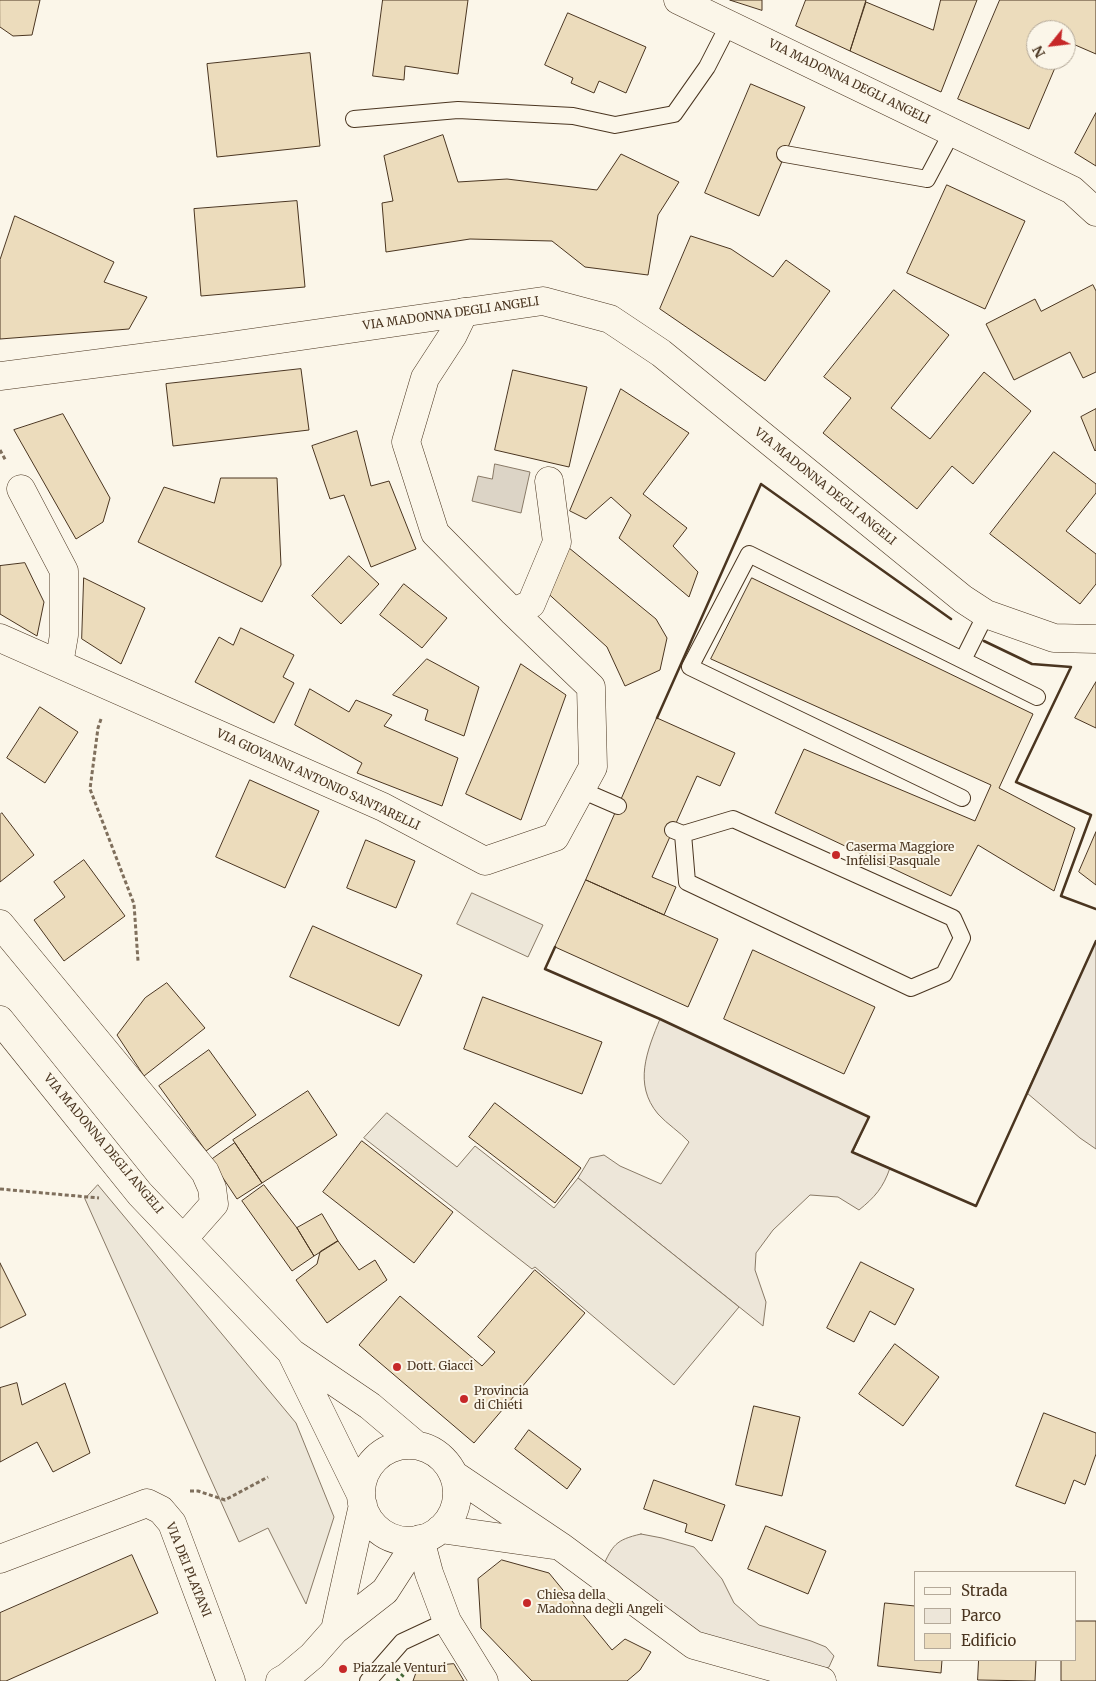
<!DOCTYPE html>
<html>
<head>
<meta charset="utf-8">
<style>
	body { margin:0 }
	#map { position:relative; width:1096px; height:1681px; overflow:hidden; background:#fbf6e9; font-family:Merriweather,serif }
	canvas { display:block }
	.legend { position:absolute; left:914px; top:1571px; width:162px; height:90px; box-sizing:border-box; background:#fbf6e9; border:1px solid #b4a999; margin:0; padding:6px 9px; list-style:none; font-size:15px; color:#4a3520 }
	.legend li { display:flex; align-items:center; gap:10px; height:25px }
	.legend b { width:25px; border:1px solid #b4a999 }
	.north { position:absolute; left:1026px; top:20px; width:50px; height:50px; box-sizing:border-box; background:#fbf6e9; border:1px solid #b4a999; border-radius:50%; rotate:241deg; font-size:14px; font-weight:700; line-height:20px; text-align:center; color:#4a3520 }
	.north::after { content:''; display:block; margin:auto; width:18px; height:22px; background:#c62828; clip-path:polygon(50% 0,100% 100%,50% 72%,0 100%) }
</style>
</head>
<body>
<div id="map">
<canvas width="1096" height="1681"></canvas>
<ul class="legend">
<li><b style="height:6px;background:#fbf6e9"></b>Strada</li>
<li><b style="height:14px;background:#ede6d9"></b>Parco</li>
<li><b style="height:14px;background:#ecdcbc"></b>Edificio</li>
</ul>
<div class="north">N</div>
</div>
<script>
const ctx = document.querySelector('canvas').getContext('2d');
ctx.lineJoin = 'round';
function paint(path, color) { ctx.fillStyle = color; ctx.fill(path, 'evenodd'); }
function stroke(path, color, width, dash) { ctx.strokeStyle = color; ctx.lineWidth = width; ctx.lineCap = dash ? 'butt' : 'round'; ctx.setLineDash(dash || []); ctx.stroke(path); }
function write(font, color, halo, rows, align = 'center') {
  ctx.font = font + ' Merriweather,serif'; ctx.lineWidth = 4; ctx.setLineDash([]); ctx.textBaseline = 'middle'; ctx.strokeStyle = halo; ctx.fillStyle = color; for (const [text, x, y, turn = 0] of rows) {
    ctx.save(); ctx.translate(x, y); ctx.rotate((+turn || 0) * Math.PI / 180); ctx.textAlign = isNaN(turn) ? turn : align; if (halo) ctx.strokeText(text, 0, 0); ctx.fillText(text, 0, 0); ctx.restore();
  }
}
const green = new Path2D(`
	M 1096,941 L 1096,1149 L 1080,1138 L 1027,1093 Z
	M 660,1019 L 869,1117 L 853,1152 L 890,1168 C 883,1188 875,1197 859,1210 L 838,1197 L 810,1195 L 773,1230 L 756,1253 L 755,1270 L 766,1302 L 763,1326 L 578,1178 L 590,1158 L 604,1155 L 620,1166 L 661,1184 L 689,1142 C 680,1132 667,1124 658,1114 C 633,1084 647,1051 660,1019 Z
	M 641,1534 L 662,1538 L 694,1547 L 722,1579 L 734,1603 L 759,1625 L 811,1641 L 826,1647 L 834,1656 L 829,1667 L 818,1672 L 708,1640 L 602,1568 C 613,1545 615,1540 641,1534 Z`);
paint(green, '#ede6d9');
stroke(green, '#887966', 1);
const parking = new Path2D(`
	M 472,893 L 543,925 L 528,957 L 457,924 Z
	M 387,1113 L 457,1167 L 475,1146 L 554,1208 L 578,1178 L 739,1307 L 674,1385 L 535,1267 L 532,1269 L 364,1138 Z
	M 98,1185 L 296,1423 L 334,1517 L 306,1604 L 268,1528 L 239,1542 L 85,1199 Z`);
paint(parking, '#ede7d9');
stroke(parking, '#887966', 1);
const water = new Path2D(`
	M 495,464 L 530,472 L 521,513 L 472,501 L 478,476 L 492,479 Z`);
paint(water, '#dcd4c6');
stroke(water, '#887966', 1);
const building = new Path2D(`
	M 0,0 L 40,0 L 32,35 L 13,36 L 0,27 Z
	M 383,0 L 468,0 L 458,74 L 405,66 L 404,80 L 373,76 Z
	M 730,0 L 762,0 L 762,10 Z
	M 806,0 L 866,0 L 850,51 L 796,26 Z
	M 941,0 L 977,0 L 941,92 L 850,51 L 866,2 L 933,30 Z
	M 1000,0 L 1096,0 L 1096,54 L 1066,41 L 1066,30 L 1036,30 L 1036,60 L 1051,60 L 1057,63 L 1029,129 L 958,99 Z
	M 568,13 L 646,47 L 626,93 L 599,81 L 594,93 L 571,83 L 573,78 L 545,65 Z
	M 310,53 L 320,146 L 217,157 L 207,64 Z
	M 751,84 L 805,107 L 759,216 L 705,193 Z
	M 1096,113 L 1096,166 L 1075,153 Z
	M 443,135 L 458,182 L 507,179 L 597,190 L 621,154 L 679,182 L 658,215 L 648,275 L 585,267 L 552,241 L 470,239 L 386,252 L 382,203 L 393,201 L 384,156 Z
	M 947,185 L 1025,221 L 985,309 L 907,273 Z
	M 297,201 L 305,287 L 201,296 L 194,209 Z
	M 15,216 L 114,262 L 104,282 L 147,297 L 129,329 L 0,339 L 0,260 Z
	M 691,236 L 731,249 L 773,277 L 786,260 L 830,291 L 765,381 L 660,309 Z
	M 1093,285 L 1096,291 L 1096,372 L 1083,378 L 1070,352 L 1014,380 L 986,324 L 1035,299 L 1041,311 Z
	M 894,290 L 949,335 L 891,408 L 930,439 L 984,372 L 1031,411 L 973,484 L 952,466 L 917,509 L 823,433 L 851,398 L 824,377 Z
	M 301,369 L 309,430 L 173,446 L 166,384 Z
	M 513,370 L 587,387 L 569,467 L 495,450 Z
	M 621,389 L 689,433 L 643,494 L 687,528 L 673,546 L 698,572 L 689,597 L 619,538 L 631,515 L 611,497 L 586,519 L 570,511 Z
	M 1096,409 L 1096,450 L 1095,451 L 1081,417 Z
	M 63,414 L 110,498 L 103,522 L 76,539 L 14,430 Z
	M 357,431 L 371,486 L 389,481 L 416,549 L 371,567 L 344,495 L 330,499 L 312,446 Z
	M 1054,452 L 1096,484 L 1096,493 L 1066,531 L 1096,554 L 1096,584 L 1080,604 L 990,534 Z
	M 221,478 L 277,478 L 281,565 L 262,602 L 138,542 L 164,487 L 214,503 Z
	M 563,543 L 656,619 L 667,638 L 660,670 L 625,686 L 607,647 L 542,588 Z
	M 349,556 L 379,584 L 341,624 L 312,596 Z
	M 25,563 L 44,602 L 37,636 L 0,614 L 0,566 Z
	M 84,578 L 145,608 L 121,664 L 82,639 Z
	M 752,578 L 1033,714 L 999,788 L 1075,828 L 1054,891 L 978,845 L 951,896 L 775,813 L 804,749 L 975,821 L 991,785 L 711,659 Z
	M 404,584 L 447,618 L 422,648 L 380,615 Z
	M 241,628 L 294,655 L 283,677 L 294,683 L 274,723 L 195,682 L 219,637 L 233,645 Z
	M 427,659 L 479,687 L 464,736 L 425,720 L 428,710 L 393,695 Z
	M 521,664 L 566,695 L 521,820 L 466,794 Z
	M 1096,682 L 1096,728 L 1075,718 Z
	M 310,689 L 349,712 L 356,700 L 392,715 L 384,726 L 458,758 L 442,806 L 357,773 L 362,763 L 295,725 Z
	M 40,707 L 78,732 L 45,783 L 7,758 Z
	M 657,718 L 735,753 L 720,786 L 697,776 L 652,877 L 676,887 L 664,915 L 586,880 Z
	M 250,780 L 319,811 L 285,888 L 216,857 Z
	M 2,813 L 34,855 L 0,882 L 0,815 Z
	M 1096,832 L 1096,885 L 1079,872 Z
	M 366,840 L 415,861 L 396,908 L 347,888 Z
	M 84,860 L 125,916 L 64,961 L 34,920 L 65,897 L 54,882 Z
	M 586,880 L 718,939 L 688,1007 L 555,947 Z
	M 313,926 L 422,975 L 399,1026 L 290,977 Z
	M 753,950 L 875,1007 L 844,1074 L 724,1019 Z
	M 167,983 L 205,1028 L 144,1076 L 117,1035 L 145,998 Z
	M 483,997 L 602,1042 L 582,1094 L 464,1049 Z
	M 209,1050 L 256,1115 L 206,1151 L 159,1086 Z
	M 308,1091 L 337,1135 L 262,1183 L 233,1140 Z
	M 495,1103 L 581,1168 L 555,1203 L 469,1137 Z
	M 362,1141 L 453,1212 L 414,1263 L 323,1192 Z
	M 235,1143 L 262,1183 L 237,1199 L 211,1160 Z
	M 264,1185 L 297,1228 L 314,1256 L 292,1271 L 242,1201 Z
	M 322,1214 L 338,1241 L 314,1256 L 297,1228 Z
	M 338,1241 L 359,1270 L 375,1260 L 387,1280 L 327,1323 L 296,1280 L 317,1264 L 320,1252 Z
	M 861,1262 L 914,1289 L 895,1325 L 870,1311 L 854,1342 L 827,1328 Z
	M 0,1263 L 26,1315 L 0,1328 Z
	M 535,1270 L 585,1313 L 474,1443 L 359,1345 L 400,1296 L 482,1366 L 495,1352 L 478,1337 Z
	M 895,1344 L 939,1377 L 903,1426 L 859,1394 Z
	M 17,1383 L 22,1405 L 65,1383 L 90,1453 L 53,1472 L 37,1442 L 0,1462 L 0,1388 Z
	M 754,1406 L 800,1417 L 782,1496 L 736,1485 Z
	M 1044,1413 L 1096,1433 L 1096,1454 L 1085,1485 L 1074,1480 L 1065,1504 L 1016,1486 Z
	M 529,1430 L 581,1469 L 567,1489 L 515,1449 Z
	M 654,1480 L 725,1505 L 712,1541 L 685,1532 L 687,1524 L 644,1509 Z
	M 766,1526 L 826,1551 L 808,1594 L 748,1569 Z
	M 132,1555 L 158,1613 L 6,1681 L 0,1681 L 0,1613 Z
	M 502,1560 L 549,1573 L 612,1650 L 625,1639 L 651,1652 L 640,1670 L 627,1681 L 532,1681 L 481,1628 L 478,1579 Z
	M 885,1603 L 915,1606 L 915,1660 L 942,1660 L 941,1673 L 878,1666 Z
	M 1075,1621 L 1096,1621 L 1096,1681 L 1061,1681 L 1061,1660 L 1075,1660 Z
	M 979,1660 L 1036,1660 L 1035,1681 L 978,1680 Z
	M 454,1664 L 464,1681 L 413,1681 L 418,1667 Z`);
paint(building, '#ecdcbc');
stroke(building, '#4a3520', 1);
const service = new Path2D(`
	M 354,119 L 458,110 L 573,116 L 615,125 L 674,114 L 707,67 L 729,24
	M 785,154 L 927,179 L 952,132
	M 963,660 L 986,614
	M 581,790 L 618,806
	M 962,798 L 690,667 L 749,554 L 1037,697
	M 673,830 L 683,834 L 733,819 L 953,918 L 962,938 L 944,974 L 911,988 L 687,882 L 683,834
	M 368,1681 L 402,1642 L 447,1621`);
const minor = new Path2D(`
	M 21,489 L 64,571 L 64,635 L 59,664
	M 513,612 L 531,604 L 557,542 L 549,481
	M 0,638 L 383,807 L 485,861 L 555,837 L 593,767 L 591,687 L 513,612 L 435,533 L 406,442 L 425,378 L 453,335 L 464,312
	M 0,924 L 205,1172 L 212,1188 L 214,1204 L 184,1238
	M 420,1539 L 429,1573 L 447,1621 L 484,1681
	M 0,1559 L 147,1503 L 161,1510 L 172,1523 L 231,1681`);
const tertiary = new Path2D(`
	M 678,0 L 1072,190 L 1096,212
	M 0,376 L 217,348 L 543,301 L 610,319 L 661,353 L 963,599 L 986,614 L 1054,638 L 1096,639`);
const secondary = new Path2D(`
	M 0,1020 L 140,1194 L 292,1353 L 370,1406 L 416,1445
	M 292,1354 L 361,1495
	M361 1493a48 48 0 1 1 96 0a48 48 0 1 1-96 0Z
	M 453,1474 L 560,1546 L 694,1645 L 822,1681
	M 440,1529 L 553,1545
	M 335,1630 L 363,1505
	M 280,1681 L 287,1677 L 312,1656 L 335,1630 L 385,1591 L 418,1540`);
stroke(service, '#4a3520', 18);
stroke(minor, '#4a3520', 29);
stroke(tertiary, '#4a3520', 29);
stroke(secondary, '#4a3520', 29);
stroke(new Path2D(`
	M 0,450 L 6,461
	M 101,719 L 98,728 L 90,789 L 134,904 L 138,961
	M 0,1189 L 99,1198
	M 190,1491 L 198,1491 L 225,1500 L 268,1477`), '#7f6f5c', 3, [4, 2.5]);
stroke(service, '#fbf6e9', 16);
stroke(minor, '#fbf6e9', 28);
stroke(tertiary, '#fbf6e9', 28);
stroke(secondary, '#fbf6e9', 28);
stroke(new Path2D(`
	M 397,1681 L 412,1665`), '#436837', 4, [2.5, 4]);
stroke(new Path2D(`
	M 984,641 L 1032,664 L 1071,667 L 1016,782 L 1091,815 L 1061,896 L 1096,909
	M 657,718 L 761,484 L 951,619
	M 555,947 L 545,969 L 660,1019 L 869,1117 L 852,1152 L 976,1206 L 1096,941`), '#4a3520', 2.5);
for (const [x, y, r, color] of [
	[836,855,5,"#c62828"],
	[397,1367,5,"#c62828"],
	[464,1399,5,"#c62828"],
	[527,1603,5,"#c62828"],
	[343,1669,5,"#c62828"]
]) { const dot = new Path2D(); dot.arc(x, y, r, 0, 2 * Math.PI); ctx.fillStyle = color; ctx.fill(dot); stroke(dot, '#fbf6e9', 2); }
write('12px', '#4a3520', '#fbf6e9', [
	["VIA MADONNA DEGLI ANGELI",849,82,26],
	["VIA MADONNA DEGLI ANGELI",451,314,-8],
	["VIA MADONNA DEGLI ANGELI",825,487,39],
	["VIA GIOVANNI ANTONIO SANTARELLI",318,780,25],
	["VIA MADONNA DEGLI ANGELI",103,1144,50],
	["VIA DEI PLATANI",188,1570,68]
]);
write('12px', '#4a3520', '#fbf6e9', [
	["Caserma Maggiore",846,848],
	["Infelisi Pasquale",846,862],
	["Dott. Giacci",407,1367],
	["Provincia",474,1392],
	["di Chieti",474,1406],
	["Chiesa della",537,1596],
	["Madonna degli Angeli",537,1610],
	["Piazzale Venturi",353,1669]
], 'left');
</script>
</body>
</html>
